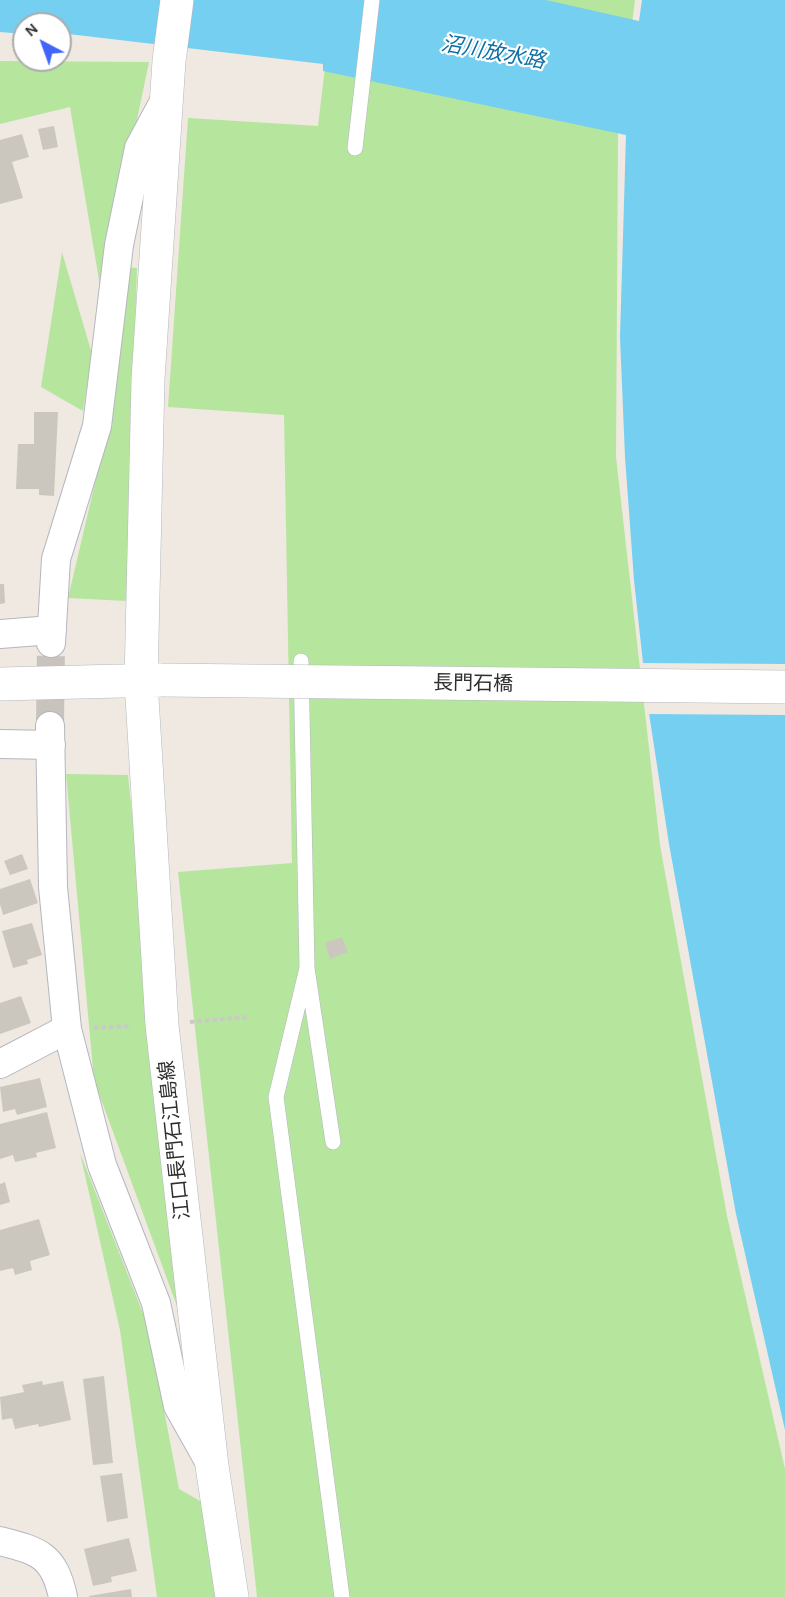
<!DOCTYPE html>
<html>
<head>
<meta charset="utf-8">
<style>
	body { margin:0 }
	#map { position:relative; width:785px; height:1597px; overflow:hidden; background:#efe9e1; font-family:Karla,sans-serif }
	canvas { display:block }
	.north { position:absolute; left:12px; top:12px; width:60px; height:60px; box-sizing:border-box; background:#fff; border:2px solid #ababab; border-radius:50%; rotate:319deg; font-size:16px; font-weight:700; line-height:24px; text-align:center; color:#2e2e2e }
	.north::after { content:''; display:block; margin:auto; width:21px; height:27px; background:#4264fb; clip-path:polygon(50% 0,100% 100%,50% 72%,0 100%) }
</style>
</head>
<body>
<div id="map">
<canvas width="785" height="1597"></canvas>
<div class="north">N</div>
</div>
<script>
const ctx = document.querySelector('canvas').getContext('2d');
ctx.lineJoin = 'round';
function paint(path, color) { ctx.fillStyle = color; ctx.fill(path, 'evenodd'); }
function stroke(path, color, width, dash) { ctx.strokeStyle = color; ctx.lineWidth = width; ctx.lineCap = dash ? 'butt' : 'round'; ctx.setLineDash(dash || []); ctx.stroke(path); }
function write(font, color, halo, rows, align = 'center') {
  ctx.font = font + ' Karla,"Noto Sans JP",sans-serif'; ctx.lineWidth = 4.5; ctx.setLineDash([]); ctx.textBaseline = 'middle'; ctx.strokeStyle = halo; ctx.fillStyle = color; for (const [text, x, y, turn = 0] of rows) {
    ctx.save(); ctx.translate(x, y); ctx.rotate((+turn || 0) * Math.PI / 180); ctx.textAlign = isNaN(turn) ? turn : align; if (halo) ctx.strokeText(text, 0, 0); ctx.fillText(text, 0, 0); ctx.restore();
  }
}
paint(new Path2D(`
	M 333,0 L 635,0 L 618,135 L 616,457 L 660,845 L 727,1216 L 785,1469 L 785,1597 L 257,1597 L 178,872 L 292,863 L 284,415 L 168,407 L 188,118 L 318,126 Z
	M 0,61 L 149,62 L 101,292 L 70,107 L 0,124 Z
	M 62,252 L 92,354 L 83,411 L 41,387 Z
	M 124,267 L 137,268 L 127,601 L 68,598 L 107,432 Z
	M 66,774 L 128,775 L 185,1328 L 94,1080 Z
	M 80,1153 L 148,1326 L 179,1489 L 202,1502 L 215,1597 L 157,1597 L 120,1330 Z`), '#b6e59e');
paint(new Path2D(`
	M 0,0 L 546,0 L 639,21 L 642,0 L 785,0 L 785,1430 L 736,1214 L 669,844 L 647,700 L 634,580 L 625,457 L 620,337 L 626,135 L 323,71 L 323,64 L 60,33 L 60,24 L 24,24 L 24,34 L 0,32 Z`), '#75cff0');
paint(new Path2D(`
	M 640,663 L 785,664 L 785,715 L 646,714 Z`), '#efe9e1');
paint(new Path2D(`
	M 54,126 L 58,147 L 43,150 L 38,129 Z
	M 22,134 L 29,157 L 12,162 L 23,198 L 0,204 L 0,140 Z
	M 34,412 L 58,412 L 54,496 L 39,495 L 39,489 L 16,489 L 18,444 L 34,444 Z
	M 0,584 L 4,584 L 5,603 L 0,604 Z
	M 22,854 L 28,869 L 10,875 L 4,861 Z
	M 30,879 L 38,903 L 3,915 L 0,904 L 0,889 Z
	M 32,923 L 42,955 L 27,960 L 28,964 L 13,968 L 2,931 Z
	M 342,937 L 348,952 L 330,959 L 325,943 Z
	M 21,996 L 31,1023 L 0,1034 L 0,1003 Z
	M 40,1078 L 47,1107 L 17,1115 L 15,1109 L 3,1112 L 0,1087 Z
	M 47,1112 L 56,1148 L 36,1153 L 37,1157 L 15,1162 L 13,1155 L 0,1159 L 0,1124 Z
	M 5,1182 L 10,1202 L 0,1205 L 0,1184 Z
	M 39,1219 L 50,1255 L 30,1261 L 32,1270 L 15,1275 L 13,1268 L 0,1271 L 0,1230 Z
	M 104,1376 L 113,1463 L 93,1465 L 83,1379 Z
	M 42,1381 L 43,1385 L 63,1381 L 71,1420 L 39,1427 L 38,1424 L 15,1429 L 12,1418 L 2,1420 L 0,1397 L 24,1392 L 22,1385 Z
	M 122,1473 L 128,1518 L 107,1522 L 100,1476 Z
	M 129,1538 L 137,1571 L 111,1577 L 112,1582 L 93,1586 L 84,1549 Z
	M 131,1589 L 132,1597 L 89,1597 L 89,1596 Z`), '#cbc7bf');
stroke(new Path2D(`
	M 50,726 L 51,643`), '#c8c4bd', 28, [28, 14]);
const lane = new Path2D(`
	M 355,148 L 372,0
	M 301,661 L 307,968 L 333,1142
	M 307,968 L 276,1097 L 342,1597`);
const street = new Path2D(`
	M 0,634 L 52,630
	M 51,643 L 56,559 L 97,426 L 119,245 L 139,148 L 166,98
	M 50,726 L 53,887 L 67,1029 L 102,1165 L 156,1303 L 178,1406 L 210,1463
	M 0,744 L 51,745
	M 0,1064 L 67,1029
	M 0,1541 C 39,1551 54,1555 63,1597`);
const secondary = new Path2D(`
	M 177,0 L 169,61 L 148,379 L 141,681 L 162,1025 L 212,1466 L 232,1597
	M 0,684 L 161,680`);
stroke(lane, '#b4b7c1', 16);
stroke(street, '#b4b7c1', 30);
stroke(secondary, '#b4b7c1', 34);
stroke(new Path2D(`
	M 190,1022 L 249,1017
	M 94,1028 L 132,1026`), '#c9c9c9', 4, [4.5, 3]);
stroke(lane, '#fff', 15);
stroke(street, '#fff', 28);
stroke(secondary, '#fff', 33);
const secondaryBridge = new Path2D(`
	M 161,680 L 785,687`);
stroke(secondaryBridge, '#b4b7c1', 34, []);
stroke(secondaryBridge, '#fff', 33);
write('20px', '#2e2e2e', '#fff', [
	["長門石橋",473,684,1],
	["江口長門石江島線",175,1140,-96]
]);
write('italic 21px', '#0d6fa3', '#fff', [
	["沼川放水路",493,53,10]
]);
</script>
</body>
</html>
